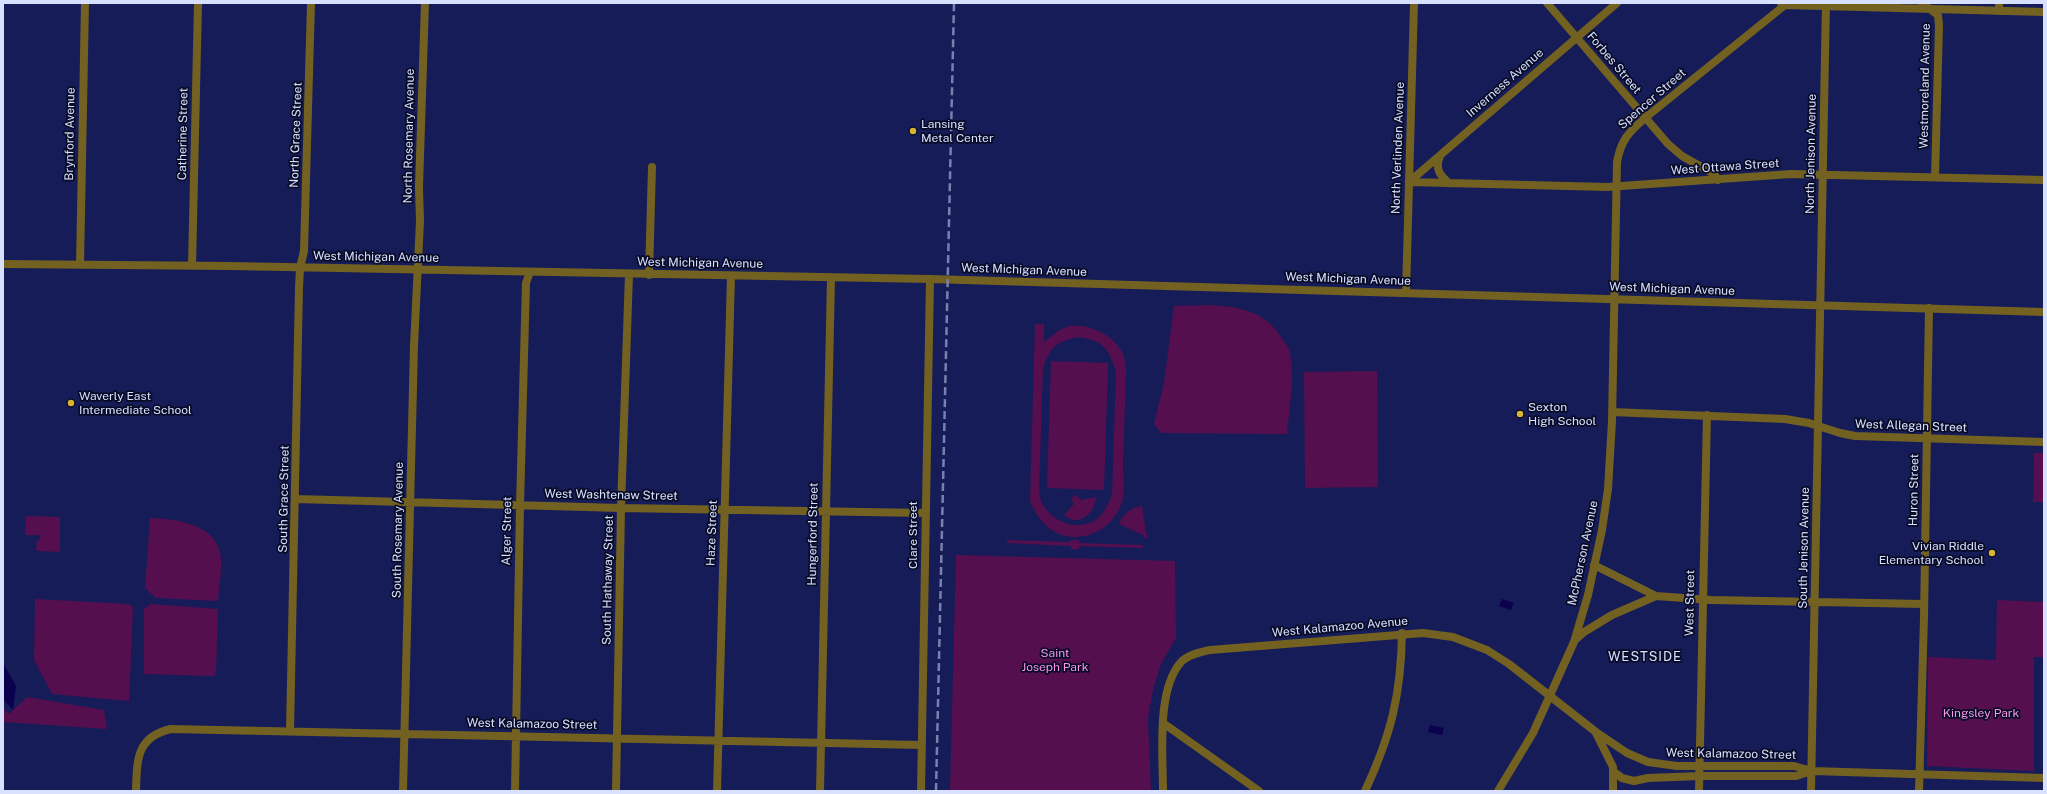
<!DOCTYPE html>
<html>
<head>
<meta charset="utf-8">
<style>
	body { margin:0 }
	#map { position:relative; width:2047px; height:794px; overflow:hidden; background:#161c58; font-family:"Public Sans",sans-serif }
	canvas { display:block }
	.frame { position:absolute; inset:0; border:4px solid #d8e0ff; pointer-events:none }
</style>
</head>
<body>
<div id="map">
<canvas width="2047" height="794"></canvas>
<div class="frame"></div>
</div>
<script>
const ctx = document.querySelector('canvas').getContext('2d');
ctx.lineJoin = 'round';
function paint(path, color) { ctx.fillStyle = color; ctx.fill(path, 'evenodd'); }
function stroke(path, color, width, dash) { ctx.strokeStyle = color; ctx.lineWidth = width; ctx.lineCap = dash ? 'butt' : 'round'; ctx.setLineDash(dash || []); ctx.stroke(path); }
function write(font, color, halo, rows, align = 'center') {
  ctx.font = font + ' "Public Sans",sans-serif'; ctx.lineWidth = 3.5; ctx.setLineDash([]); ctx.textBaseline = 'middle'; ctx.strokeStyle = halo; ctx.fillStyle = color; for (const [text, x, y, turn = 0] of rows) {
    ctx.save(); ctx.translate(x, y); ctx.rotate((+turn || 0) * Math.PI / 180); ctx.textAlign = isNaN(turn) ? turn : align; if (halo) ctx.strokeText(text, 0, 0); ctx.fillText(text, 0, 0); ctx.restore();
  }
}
paint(new Path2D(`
	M 1210,305 C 1241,307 1266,311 1283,340 C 1286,344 1290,349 1290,354 C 1295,380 1289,408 1287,434 L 1161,433 L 1154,424 L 1164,383 L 1174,306 Z
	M 1035,324 L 1044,324 L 1044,342 C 1051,337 1059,329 1067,327 C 1086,322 1111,334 1121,350 C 1125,356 1125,365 1126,371 C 1125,403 1124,434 1123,466 C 1123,477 1125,491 1122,502 C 1115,523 1097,537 1074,537 C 1051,536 1038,520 1030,501 ZM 1078,337 C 1103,340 1109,349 1116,372 L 1112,495 C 1108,504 1105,512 1097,519 C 1080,532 1053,523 1043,505 C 1040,501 1040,495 1039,490 L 1043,368 C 1050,348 1056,341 1078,337 Z
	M 1051,361 L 1108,363 L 1104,490 L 1047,488 Z
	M 1377,371 L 1378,487 L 1305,488 L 1304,372 Z
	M 2034,453 L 2044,453 L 2044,502 L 2033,502 Z
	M 1077,495 L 1080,500 L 1096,497 C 1095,513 1079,528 1064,515 L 1074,504 L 1071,498 Z
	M 1142,506 L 1146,533 L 1148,537 L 1146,539 L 1143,535 L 1119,524 C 1124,513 1130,508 1142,506 Z
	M 26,516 L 60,517 L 60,552 L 36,551 L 37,540 L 40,540 L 40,535 L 25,535 Z
	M 150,518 C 177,519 218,524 221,558 C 222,572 219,587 218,601 L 156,598 L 145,588 Z
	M 1007,540 L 1070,542 L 1071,540 L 1079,540 L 1079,543 L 1143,545 L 1143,548 L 1079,546 L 1079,549 L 1071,549 L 1071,546 L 1007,543 Z
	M 956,555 L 1175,561 L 1176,638 L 1161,664 L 1153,690 L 1148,718 L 1151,791 L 950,791 Z
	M 35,599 L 129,604 L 133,608 L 129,701 L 52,694 L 34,660 Z
	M 1997,600 L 2044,602 L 2044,657 L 2034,657 L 2034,771 L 1927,766 L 1928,657 L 1996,660 Z
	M 150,604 L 218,609 L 216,672 L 214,676 L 144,674 L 144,609 Z
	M 27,697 L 104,710 L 107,729 L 3,722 L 3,708 L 9,714 Z`), '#550f4e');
paint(new Path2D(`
	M 1502,599 L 1514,603 L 1511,610 L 1499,606 Z
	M 3,663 L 16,686 L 13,710 L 3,699 Z
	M 1430,725 L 1444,728 L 1442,735 L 1428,732 Z`), '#0b004d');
stroke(new Path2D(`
	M 1547,3 L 1668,144 L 1682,156 L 1714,174 L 1718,180
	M 1781,3 L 1785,5 L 2044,12
	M 1922,3 L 1938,15 L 1939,25 L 1935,177
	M 1999,11 L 1999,3
	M 1440,156 C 1435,168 1439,175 1449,183
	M 1409,182 L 1607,187 L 1791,174 L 2044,180
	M 1409,182 L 1617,3
	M 3,264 L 230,266 L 930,279 L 2044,312
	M 80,265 L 85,3
	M 192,266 L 198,3
	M 649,275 L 652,167
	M 1406,293 L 1414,3
	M 1612,412 L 1785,419 L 1809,423 L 1840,433 L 1855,436 L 2044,442
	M 296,499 L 621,508 L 925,513
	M 1594,565 L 1656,596
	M 1575,640 L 1584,632 L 1612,615 L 1656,596 L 1711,600 L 1924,604
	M 1163,723 L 1259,791
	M 290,731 L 299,288 L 300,268 L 304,251 L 311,3
	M 1596,733 L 1613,767 L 1613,791
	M 1614,772 L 1622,778 L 1634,781 L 1648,778 L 1700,776 L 1796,776 L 1812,771
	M 136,791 C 137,760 136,737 171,729 L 921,745
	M 403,791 L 414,346 L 420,221 L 419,187 L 425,3
	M 515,791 L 520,505 L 526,283 L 530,272
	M 616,791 L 621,508 L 629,274
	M 717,791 L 731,276
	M 820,791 L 831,278
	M 921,791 L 930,279
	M 1163,791 C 1163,755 1156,688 1182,661 C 1190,654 1201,652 1210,650 L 1423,633 L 1453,637 L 1487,650 L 1509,664 L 1596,732 L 1627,753 L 1648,762 L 1677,766 L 1794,766 L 1812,771 L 2044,778
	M 1365,791 C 1391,735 1401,695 1402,633
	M 1498,791 L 1533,733 L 1574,642 L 1588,595 L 1602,530 L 1608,489 L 1612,421 L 1617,162 C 1621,140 1628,133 1645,118 L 1785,5
	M 1699,791 L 1707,415
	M 1811,791 L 1826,3
	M 1919,791 L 1924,617 L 1929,308`), '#736121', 8);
stroke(new Path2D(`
	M 936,791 L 954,3`), '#7980ad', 2.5, [8, 4]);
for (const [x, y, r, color] of [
	[913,131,4,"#d7b434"],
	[71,403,4,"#d7b434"],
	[1520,414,4,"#d7b434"],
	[1992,553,4,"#d7b434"]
]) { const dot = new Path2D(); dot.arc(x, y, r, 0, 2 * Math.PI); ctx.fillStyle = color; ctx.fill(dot); stroke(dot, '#080b25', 1.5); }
write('12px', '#d8e0ff', '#080b25', [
	["Forbes Street",1614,63,50],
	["Inverness Avenue",1505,83,-41],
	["Westmoreland Avenue",1925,86,-89],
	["Spencer Street",1652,99,-41],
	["Brynford Avenue",70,134,-89],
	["Catherine Street",183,134,-89],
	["North Grace Street",296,135,-88],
	["North Rosemary Avenue",409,136,-89],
	["North Verlinden Avenue",1398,148,-88],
	["North Jenison Avenue",1811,154,-89],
	["West Ottawa Street",1725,167,-4],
	["West Michigan Avenue",376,257,1],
	["West Michigan Avenue",700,263,1],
	["West Michigan Avenue",1024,270,2],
	["West Michigan Avenue",1348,279,2],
	["West Michigan Avenue",1672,289,2],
	["West Allegan Street",1911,426,2],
	["Huron Street",1914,490,-89],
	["West Washtenaw Street",611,495,1],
	["South Grace Street",284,499,-89],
	["South Rosemary Avenue",398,530,-89],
	["Alger Street",507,531,-89],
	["Haze Street",712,533,-88],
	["Hungerford Street",813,534,-89],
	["Clare Street",913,535,-90],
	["South Jenison Avenue",1804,548,-89],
	["McPherson Avenue",1583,553,-78],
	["South Hathaway Street",608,580,-89],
	["West Street",1690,603,-89],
	["West Kalamazoo Avenue",1340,627,-5],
	["West Kalamazoo Street",532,724,1],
	["West Kalamazoo Street",1731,754,1]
]);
write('12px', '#d8e0ff', '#080b25', [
	["Lansing",921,124],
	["Metal Center",921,138],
	["Waverly East",79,396],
	["Intermediate School",79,410],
	["Sexton",1528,407],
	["High School",1528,421],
	["Vivian Riddle",1984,546,"right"],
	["Elementary School",1984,560,"right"]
], 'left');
write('12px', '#f995ea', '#080b25', [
	["Saint",1055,653],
	["Joseph Park",1055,667],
	["Kingsley Park",1981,713]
]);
ctx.letterSpacing = '1px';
write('13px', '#d8e0ff', '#080b25', [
	["WESTSIDE",1645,657]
]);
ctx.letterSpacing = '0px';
</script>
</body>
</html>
